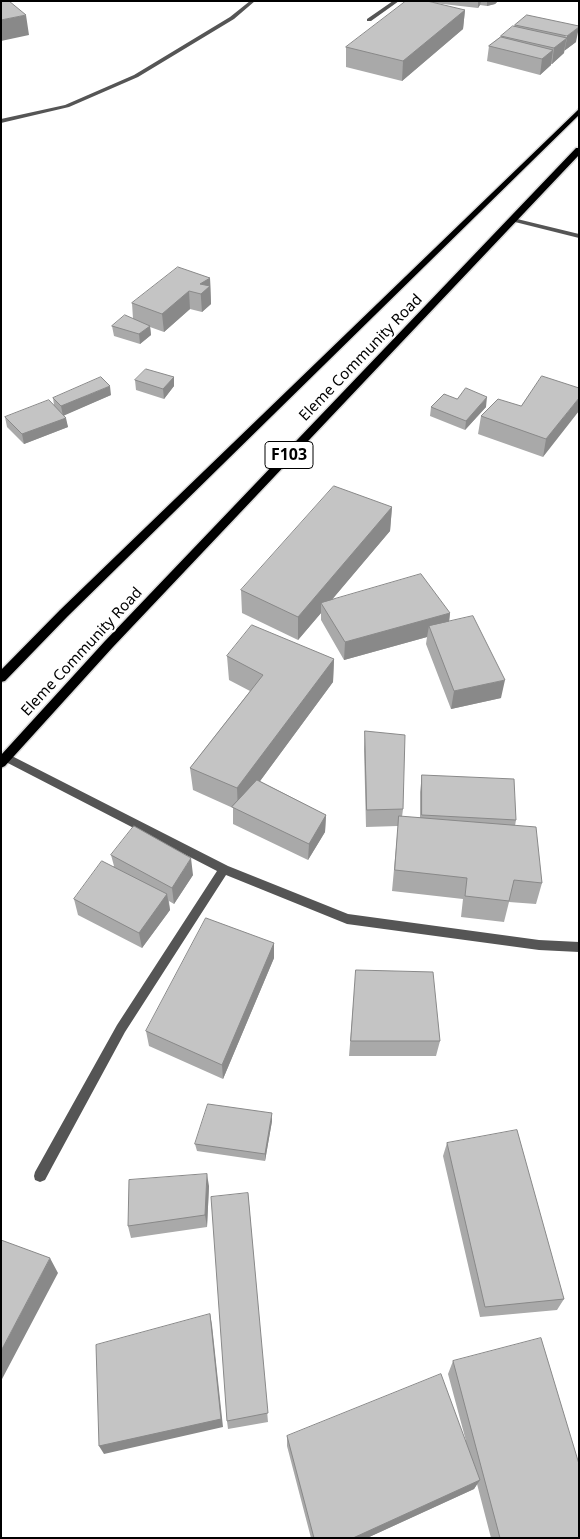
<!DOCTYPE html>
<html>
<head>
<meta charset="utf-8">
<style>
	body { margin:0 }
	#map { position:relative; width:580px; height:1539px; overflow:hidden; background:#fff; font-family:"Noto Sans",sans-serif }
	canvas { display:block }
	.frame { position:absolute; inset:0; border:2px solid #000; pointer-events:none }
</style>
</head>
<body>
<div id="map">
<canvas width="580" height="1539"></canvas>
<div class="frame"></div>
</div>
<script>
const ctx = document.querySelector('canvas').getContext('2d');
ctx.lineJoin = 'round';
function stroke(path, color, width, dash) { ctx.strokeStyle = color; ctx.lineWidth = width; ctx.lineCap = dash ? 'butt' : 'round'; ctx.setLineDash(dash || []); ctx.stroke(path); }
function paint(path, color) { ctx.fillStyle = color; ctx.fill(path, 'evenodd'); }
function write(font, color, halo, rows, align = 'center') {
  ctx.font = font + ' "Noto Sans",sans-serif'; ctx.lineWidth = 4; ctx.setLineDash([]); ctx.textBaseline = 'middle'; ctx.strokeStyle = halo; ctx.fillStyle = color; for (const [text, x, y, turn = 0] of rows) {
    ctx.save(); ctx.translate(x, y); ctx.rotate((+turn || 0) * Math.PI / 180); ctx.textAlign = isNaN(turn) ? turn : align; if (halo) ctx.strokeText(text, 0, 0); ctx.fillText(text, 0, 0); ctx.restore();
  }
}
const primary = new Path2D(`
	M 579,109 L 579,115 L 68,616 L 5,681 L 1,682 L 1,670 L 60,610 Z
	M 576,148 L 579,148 L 579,155 L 113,647 L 5,766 L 1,768 L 1,755 L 105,641 Z`);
stroke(primary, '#dbdbdb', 3);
paint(new Path2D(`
	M 250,1 L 255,1 L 234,19 L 138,77 L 69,107 L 1,123 L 1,119 L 65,105 L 134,75 L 230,17 Z
	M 393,1 L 399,1 L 371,21 L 367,21 L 367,19 Z
	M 513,218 L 579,234 L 579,238 L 511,221 L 511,219 Z
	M 6,753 L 228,866 L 348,914 L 539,940 L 579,942 L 579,952 L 539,950 L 347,924 L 226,875 L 125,1032 L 53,1165 L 45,1180 L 40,1182 L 35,1180 L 34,1176 L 35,1172 L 117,1025 L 217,871 L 2,760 L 1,757 Z`), '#555');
paint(primary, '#000');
paint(new Path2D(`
	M 434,1 L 498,1 L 495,4 L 487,6 L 480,5 L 478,8 L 434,3 Z
	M 465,10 L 463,29 L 402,81 L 346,67 L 346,47 Z
	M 527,15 L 576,42 L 564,51 L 564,53 L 552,64 L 551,64 L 551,65 L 540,75 L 487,61 L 489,46 L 514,26 L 515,25 Z
	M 210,278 L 211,304 L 202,312 L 190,309 L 164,332 L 150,327 L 151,335 L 140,344 L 114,336 L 112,326 L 133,319 L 132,303 Z
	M 174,377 L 174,386 L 164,399 L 136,390 L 135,380 Z
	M 579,388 L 543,457 L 478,434 L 481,416 L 521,406 Z
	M 111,395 L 64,415 L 68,427 L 24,444 L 7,427 L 5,417 L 54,405 L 53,398 Z
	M 457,399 L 486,407 L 465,430 L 430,416 L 431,407 Z
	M 392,507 L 390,531 L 332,599 L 450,613 L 449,622 L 501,698 L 451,709 L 426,644 L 427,637 L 344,660 L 321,620 L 321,613 L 298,640 L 242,613 L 241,590 Z
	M 227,656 L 334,659 L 333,682 L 260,781 L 326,815 L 325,832 L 308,860 L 233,824 L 233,808 L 193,790 L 190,768 L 250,691 L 229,680 Z
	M 365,731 L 403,809 L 402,817 L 420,818 L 420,792 L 422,775 L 516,820 L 515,826 L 542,883 L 536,904 L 509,902 L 504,922 L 461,917 L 463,899 L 392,891 L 398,826 L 366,827 L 364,749 Z
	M 111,855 L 193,875 L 174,904 L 169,901 L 170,910 L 142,948 L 78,915 L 74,899 L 114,866 Z
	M 274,943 L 274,958 L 223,1079 L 149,1046 L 146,1031 Z
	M 356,970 L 440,1041 L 436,1056 L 349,1056 Z
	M 272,1121 L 265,1161 L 197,1151 L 195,1144 Z
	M 447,1143 L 564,1299 L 557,1310 L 480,1317 L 443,1156 Z
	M 209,1186 L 207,1227 L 131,1238 L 128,1226 Z
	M 248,1193 L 268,1422 L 228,1429 L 227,1421 Z
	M 453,1361 L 579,1538 L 491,1538 L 477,1484 L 474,1489 L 367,1538 L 311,1538 L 287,1446 L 287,1436 L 466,1441 L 448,1374 Z`), '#a9a9a9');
paint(new Path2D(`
	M 478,1 L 481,1 L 480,5 L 478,8 Z
	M 487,1 L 498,1 L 495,4 L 487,6 Z
	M 465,10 L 463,29 L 402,81 L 403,61 Z
	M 26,15 L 29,35 L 1,41 L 1,20 Z
	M 579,27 L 576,42 L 564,51 L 567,36 Z
	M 567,38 L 564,53 L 552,64 L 554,48 Z
	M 553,50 L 551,65 L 540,75 L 542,59 Z
	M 210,278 L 211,304 L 202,312 L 200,284 Z
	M 189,291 L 190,309 L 164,332 L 162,314 Z
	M 150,326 L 151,335 L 140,344 L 139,334 Z
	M 174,377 L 174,386 L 164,399 L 163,389 Z
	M 110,386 L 111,395 L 63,416 L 61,406 Z
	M 487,397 L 486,407 L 465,430 L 466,421 Z
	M 579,398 L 579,411 L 543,457 L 546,439 Z
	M 66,418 L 68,427 L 24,444 L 22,434 Z
	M 392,507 L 390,531 L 325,608 L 321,603 L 321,613 L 298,640 L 298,617 Z
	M 450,613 L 448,631 L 429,626 L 427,637 L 344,660 L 345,642 Z
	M 334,659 L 333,682 L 238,811 L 237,788 Z
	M 505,680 L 501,698 L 451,709 L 454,691 Z
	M 326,815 L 325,832 L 308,860 L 309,844 Z
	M 191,858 L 193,875 L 174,904 L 172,888 Z
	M 167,894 L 170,910 L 142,948 L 139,933 Z
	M 274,943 L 274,958 L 223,1079 L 222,1065 Z
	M 272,1113 L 272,1121 L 265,1161 L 265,1154 Z
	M 207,1174 L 209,1186 L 207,1227 L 205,1215 Z
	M 50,1258 L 58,1273 L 1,1381 L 1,1351 Z
	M 210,1314 L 212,1325 L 223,1427 L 104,1454 L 99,1446 Z
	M 480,1480 L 474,1489 L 367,1538 L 353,1538 Z`), '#898989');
const building = new Path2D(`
	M 1,1 L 9,1 L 26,15 L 1,20 Z
	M 406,1 L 427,1 L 465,10 L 403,61 L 346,47 Z
	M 527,15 L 579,26 L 579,27 L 567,36 L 515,25 Z
	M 513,26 L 567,38 L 554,48 L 501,36 Z
	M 501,37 L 553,50 L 542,59 L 489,46 Z
	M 178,267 L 210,278 L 200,284 L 210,286 L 201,294 L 189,291 L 162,314 L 132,303 Z
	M 125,315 L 150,326 L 139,334 L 112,326 Z
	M 146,369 L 174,377 L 163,389 L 135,380 Z
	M 542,376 L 579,388 L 579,398 L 546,439 L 481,416 L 498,399 L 521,406 Z
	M 101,377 L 110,386 L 61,406 L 53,398 Z
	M 466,388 L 487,397 L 466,421 L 431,407 L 444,394 L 457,399 Z
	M 49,400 L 66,418 L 22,434 L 5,417 Z
	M 334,486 L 392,507 L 298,617 L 241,590 Z
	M 421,574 L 450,613 L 345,642 L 321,603 Z
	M 473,616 L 505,680 L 454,691 L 429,626 Z
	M 252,625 L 334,659 L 237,788 L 190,768 L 263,675 L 227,656 Z
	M 365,731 L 405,735 L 403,809 L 367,810 Z
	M 422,775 L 514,779 L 516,820 L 422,815 Z
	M 257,780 L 326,815 L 309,844 L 232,807 Z
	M 399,816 L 536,827 L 542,883 L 514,880 L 509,901 L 465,896 L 467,878 L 395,870 Z
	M 134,826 L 191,858 L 172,888 L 111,855 Z
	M 102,861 L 167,894 L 139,933 L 74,899 Z
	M 206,918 L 274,943 L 222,1065 L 146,1031 Z
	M 356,970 L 433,972 L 440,1041 L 351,1041 Z
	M 208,1104 L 272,1113 L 265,1154 L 195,1144 Z
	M 517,1130 L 564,1299 L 485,1307 L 447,1143 Z
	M 207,1174 L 205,1215 L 128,1226 L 129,1180 Z
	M 248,1193 L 268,1413 L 227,1421 L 211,1197 Z
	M 1,1240 L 50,1258 L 1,1351 Z
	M 210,1314 L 221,1419 L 99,1446 L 96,1345 Z
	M 541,1338 L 579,1464 L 579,1538 L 500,1538 L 453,1361 Z
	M 441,1374 L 480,1480 L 353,1538 L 314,1538 L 287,1436 Z`);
paint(building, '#c4c4c4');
stroke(building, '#898989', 1);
write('15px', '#000', '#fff', [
	["Eleme Community Road",361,358,-46],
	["Eleme Community Road",82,652,-47]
]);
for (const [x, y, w] of [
	[289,455,48]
]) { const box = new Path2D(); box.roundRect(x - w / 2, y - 13.5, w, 27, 4); ctx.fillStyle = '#fff'; ctx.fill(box); stroke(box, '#000', 1); }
write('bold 16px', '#000', null, [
	["F103",289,455]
]);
</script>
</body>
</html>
